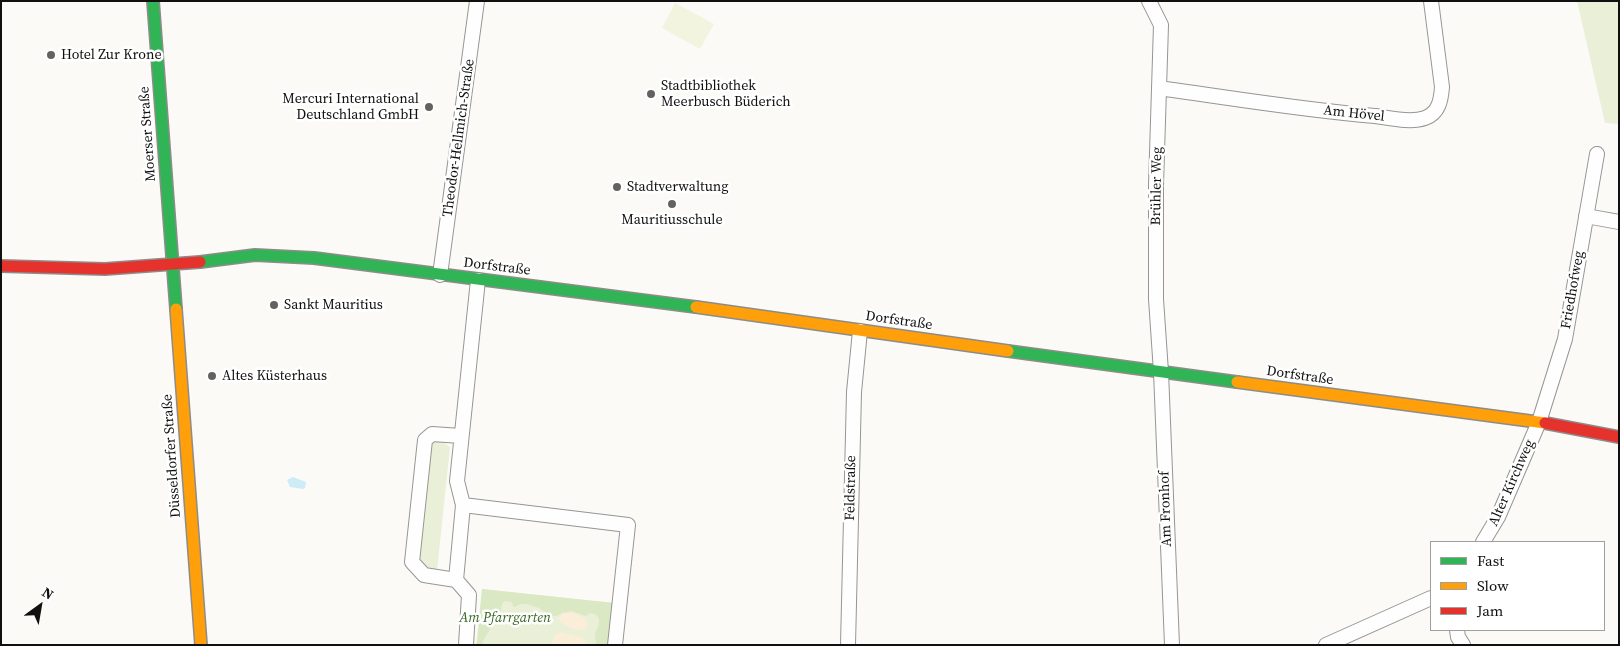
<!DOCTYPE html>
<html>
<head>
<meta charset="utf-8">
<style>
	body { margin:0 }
	#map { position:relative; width:1620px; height:646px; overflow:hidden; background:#fcfaf6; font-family:"Source Serif 4",serif }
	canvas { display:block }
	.frame { position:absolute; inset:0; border:2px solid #101010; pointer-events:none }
	.legend { position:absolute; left:1430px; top:541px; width:175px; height:90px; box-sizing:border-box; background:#fff; border:1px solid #9f9f9f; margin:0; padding:6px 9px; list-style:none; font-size:15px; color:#101010 }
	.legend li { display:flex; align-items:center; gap:10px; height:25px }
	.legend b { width:25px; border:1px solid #9f9f9f }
	.north { position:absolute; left:15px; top:581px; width:50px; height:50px; -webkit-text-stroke:4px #fff; paint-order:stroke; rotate:32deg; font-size:14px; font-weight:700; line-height:20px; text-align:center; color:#101010 }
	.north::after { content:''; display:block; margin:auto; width:18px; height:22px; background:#101010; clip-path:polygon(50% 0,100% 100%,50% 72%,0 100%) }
</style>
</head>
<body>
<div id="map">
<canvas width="1620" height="646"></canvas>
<div class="frame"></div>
<ul class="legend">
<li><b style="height:6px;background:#30b455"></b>Fast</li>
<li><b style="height:6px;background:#ff9f0a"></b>Slow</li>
<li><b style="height:6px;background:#e5322d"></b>Jam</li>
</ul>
<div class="north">N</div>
</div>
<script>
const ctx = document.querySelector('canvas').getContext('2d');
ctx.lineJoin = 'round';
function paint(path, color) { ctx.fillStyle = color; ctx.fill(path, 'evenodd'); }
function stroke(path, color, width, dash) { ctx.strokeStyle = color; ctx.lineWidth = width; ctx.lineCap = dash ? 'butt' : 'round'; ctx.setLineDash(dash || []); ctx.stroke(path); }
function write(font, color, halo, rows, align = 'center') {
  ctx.font = font + ' "Source Serif 4",serif'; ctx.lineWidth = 5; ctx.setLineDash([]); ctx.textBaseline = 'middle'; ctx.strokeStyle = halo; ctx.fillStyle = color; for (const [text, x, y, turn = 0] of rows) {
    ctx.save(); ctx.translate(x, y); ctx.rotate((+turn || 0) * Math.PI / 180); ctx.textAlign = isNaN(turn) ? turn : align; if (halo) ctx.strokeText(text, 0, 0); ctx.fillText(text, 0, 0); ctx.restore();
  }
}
paint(new Path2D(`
	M 1577,1 L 1619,1 L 1619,124 L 1605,123 Z
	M 435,441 L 443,442 L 450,447 L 437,571 L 426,570 L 418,562 L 429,446 Z
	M 482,589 L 614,603 L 610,645 L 476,645 Z`), '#e9f0d7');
paint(new Path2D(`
	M 482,589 L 614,603 L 610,645 L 596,645 L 595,634 L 599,624 L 599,618 L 595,614 L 590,613 L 586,616 L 571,611 L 556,616 L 551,616 L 539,608 L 527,604 L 521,604 L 514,607 L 511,602 L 504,601 C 500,606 502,611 499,616 C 493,626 485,634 482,645 L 477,645 Z`), '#dae8c4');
paint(new Path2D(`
	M 571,612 L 586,619 L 588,624 L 585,630 C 576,631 562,626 558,618 L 562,613 Z
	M 560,632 L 583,638 L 587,645 L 551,645 L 555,635 Z`), '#faeed9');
paint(new Path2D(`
	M 675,3 L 714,24 L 700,49 L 662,28 Z`), '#f2f4e0');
paint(new Path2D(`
	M 293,477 L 306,482 L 305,488 L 303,489 L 290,487 L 287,480 Z`), '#cdecf5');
const street = new Path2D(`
	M 1149,1 L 1161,25 L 1156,185 L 1156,299 L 1161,372 L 1172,645
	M 1159,88 C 1231,98 1303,110 1375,116 C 1390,118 1411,123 1425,118 C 1439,113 1441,100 1442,87 L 1431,1
	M 1586,216 L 1619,222
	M 440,275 L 477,1
	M 463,505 L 628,525 L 615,645
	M 1483,542 L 1498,517 L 1539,422 L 1565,339 L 1597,154
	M 456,580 L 424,575 L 412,562 L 425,440 L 432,434 L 461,436
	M 1457,630 L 1458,637 L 1463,645
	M 466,645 L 469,595 L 456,580 L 463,505 L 457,481 L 478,280
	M 848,645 L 854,392 L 860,331
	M 1326,645 L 1431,598`);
const fast = new Path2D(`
	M 153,1 L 176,309
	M 200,262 L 255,255 L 314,258 L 696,307
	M 1008,351 L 1237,382`);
const slow = new Path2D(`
	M 696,307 L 1008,351
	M 176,309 L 201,645
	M 1237,382 L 1545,423`);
const jam = new Path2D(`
	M 1,266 L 105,269 L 200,262
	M 1545,423 L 1619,437`);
stroke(street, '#969594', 16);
stroke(fast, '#8d8c8a', 14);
stroke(slow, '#8d8c8a', 14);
stroke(jam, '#8d8c8a', 14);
stroke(street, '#fffefe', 14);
stroke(fast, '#30b455', 11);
stroke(slow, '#ff9f0a', 11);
stroke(jam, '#e5322d', 11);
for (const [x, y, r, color] of [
	[51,55,5,"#636260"],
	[651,94,5,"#636260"],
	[429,107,5,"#636260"],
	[617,187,5,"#636260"],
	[672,204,5,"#636260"],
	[274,305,5,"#636260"],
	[212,376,5,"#636260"]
]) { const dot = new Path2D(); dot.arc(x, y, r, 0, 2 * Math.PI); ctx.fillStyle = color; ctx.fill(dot); stroke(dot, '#fff', 2); }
write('14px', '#101010', '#fff', [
	["Hotel Zur Krone",61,55],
	["Stadtbibliothek",661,86],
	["Meerbusch Büderich",661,102],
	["Mercuri International",419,99,"right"],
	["Deutschland GmbH",419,115,"right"],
	["Stadtverwaltung",627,187],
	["Mauritiusschule",672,220,"center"],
	["Sankt Mauritius",284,305],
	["Altes Küsterhaus",222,376]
], 'left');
write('14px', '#101010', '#fff', [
	["Am Hövel",1354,114,6],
	["Moerser Straße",148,134,-94],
	["Theodor-Hellmich-Straße",459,138,-82],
	["Brühler Weg",1157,186,-89],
	["Dorfstraße",497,267,7],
	["Friedhofweg",1573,290,-80],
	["Dorfstraße",899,321,8],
	["Dorfstraße",1300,376,8],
	["Düsseldorfer Straße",172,456,-94],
	["Alter Kirchweg",1512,483,-66],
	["Feldstraße",851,488,-89],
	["Am Fronhof",1166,509,-92]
]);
write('italic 14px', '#386621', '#fff', [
	["Am Pfarrgarten",505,618]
]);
</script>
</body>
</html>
